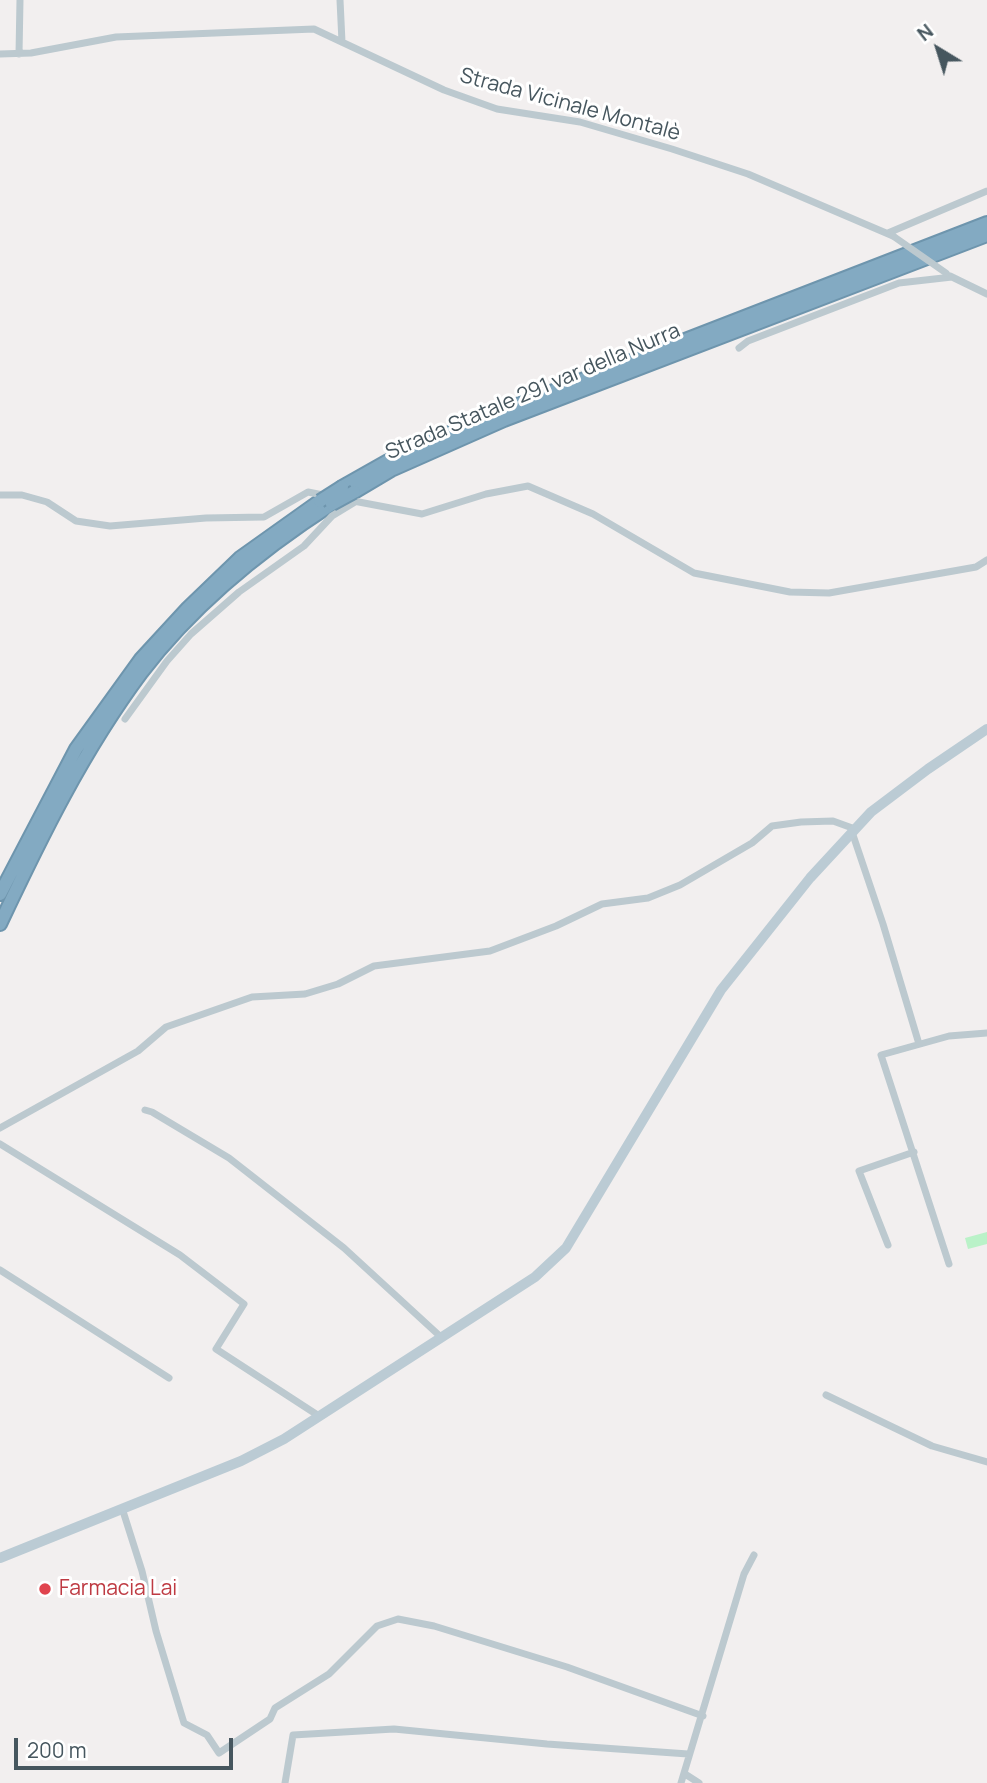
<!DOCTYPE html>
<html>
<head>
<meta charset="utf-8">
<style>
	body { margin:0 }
	#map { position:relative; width:987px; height:1783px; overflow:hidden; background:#f2efef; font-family:Manrope,sans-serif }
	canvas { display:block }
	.north { position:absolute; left:903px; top:14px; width:70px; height:70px; -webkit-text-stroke:5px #fff; paint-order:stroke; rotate:322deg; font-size:19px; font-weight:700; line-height:28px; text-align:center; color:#46565e }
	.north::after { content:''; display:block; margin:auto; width:24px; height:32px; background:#46565e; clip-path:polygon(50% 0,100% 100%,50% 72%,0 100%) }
	.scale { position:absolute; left:14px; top:1738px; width:219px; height:32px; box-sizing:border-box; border:4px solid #46565e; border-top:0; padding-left:9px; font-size:21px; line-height:24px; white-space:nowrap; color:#46565e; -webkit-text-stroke:5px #fff; paint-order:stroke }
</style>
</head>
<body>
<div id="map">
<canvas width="987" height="1783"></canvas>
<div class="north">N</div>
<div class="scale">200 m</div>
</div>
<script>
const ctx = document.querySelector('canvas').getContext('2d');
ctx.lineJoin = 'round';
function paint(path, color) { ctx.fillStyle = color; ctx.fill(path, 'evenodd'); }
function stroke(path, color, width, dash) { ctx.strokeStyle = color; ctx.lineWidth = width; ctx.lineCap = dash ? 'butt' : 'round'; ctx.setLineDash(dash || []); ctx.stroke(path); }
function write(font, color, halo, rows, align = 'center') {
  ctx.font = font + ' Manrope,sans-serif'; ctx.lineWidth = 6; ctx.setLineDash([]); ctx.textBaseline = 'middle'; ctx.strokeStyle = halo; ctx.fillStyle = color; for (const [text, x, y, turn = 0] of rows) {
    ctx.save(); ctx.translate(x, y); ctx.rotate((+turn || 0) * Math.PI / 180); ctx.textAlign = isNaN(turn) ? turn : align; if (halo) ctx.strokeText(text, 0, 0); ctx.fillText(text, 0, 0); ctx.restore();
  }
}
paint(new Path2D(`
	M 987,1232 L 987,1244 L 968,1249 L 965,1238 Z`), '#baf2c8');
const highway = new Path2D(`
	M 342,487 L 388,461 L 476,421 L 987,223
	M 354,492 L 391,470 L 504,420 L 987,235
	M 0,894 L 76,749 L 141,659 L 188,608 L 240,558 L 320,501
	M 0,924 C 41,837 83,751 141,673 C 192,606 262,549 332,504`);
stroke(highway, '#6e95ad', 16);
stroke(new Path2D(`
	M 340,0 L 342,42
	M 0,54 L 31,53 L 116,37 L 314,29 L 444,90 L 497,109 L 580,122 L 672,149 L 748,174 L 893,236
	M 19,54 L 20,0
	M 888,233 L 987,191
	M 950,276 L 987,294
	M 739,348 L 748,341 L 899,283 L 952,277
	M 0,495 L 22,495 L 47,502 L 76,521 L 110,526 L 206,518 L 264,517 L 308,492 L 328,496
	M 343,499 L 422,514 L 486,494 L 528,486 L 593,514 L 694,573 L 790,592 L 829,593 L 976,567 L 987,560
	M 125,719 L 167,661 L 191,634 L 239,592 L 304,546 L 332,516 L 355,502
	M 852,832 L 883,924 L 919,1044
	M 145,1110 L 152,1112 L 229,1158 L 344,1248 L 442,1338
	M 0,1128 L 138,1051 L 166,1027 L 252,997 L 305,994 L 338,984 L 374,966 L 490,951 L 556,926 L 602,904 L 648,898 L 680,885 L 752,843 L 772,826 L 801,822 L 833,821 L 855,829
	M 0,1144 L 180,1255 L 244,1304 L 216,1349 L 319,1416
	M 888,1245 L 859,1171 L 914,1152
	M 949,1264 L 881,1055 L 949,1036 L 987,1033
	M 0,1270 L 169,1378
	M 826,1395 L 932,1446 L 987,1462
	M 122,1508 L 142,1571 L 156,1631 L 184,1723 L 207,1735 L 219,1753 L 270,1719 L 275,1708 L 329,1674 L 377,1626 L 398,1619 L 434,1626 L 567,1667 L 703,1716
	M 685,1774 L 699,1783
	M 285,1783 L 293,1735 L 394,1729 L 547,1744 L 688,1754
	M 681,1783 L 744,1574 L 754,1555`), '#bcc9cf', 7);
stroke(new Path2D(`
	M 0,1558 L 241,1461 L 284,1439 L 535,1277 L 566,1248 L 721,990 L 810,878 L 871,812 L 928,769 L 987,729`), '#bbcbd4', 10);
stroke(highway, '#83aac2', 12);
const highwayBridge = new Path2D(`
	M 320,501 L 342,487
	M 332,504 L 354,492`);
stroke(highwayBridge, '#6e95ad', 16, []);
stroke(new Path2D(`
	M 893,236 L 946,273`), '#bcc9cf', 7);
stroke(highwayBridge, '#83aac2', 12);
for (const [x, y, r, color] of [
	[45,1589,7,"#e0444e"]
]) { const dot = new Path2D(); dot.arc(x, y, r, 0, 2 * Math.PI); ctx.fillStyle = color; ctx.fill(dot); stroke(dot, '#fff', 2.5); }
write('21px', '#46565e', '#fff', [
	["Strada Vicinale Montalè",570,105,15],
	["Strada Statale 291 var della Nurra",533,392,-23]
]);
write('21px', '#be3a42', '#fff', [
	["Farmacia Lai",59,1589]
], 'left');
</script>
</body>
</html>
